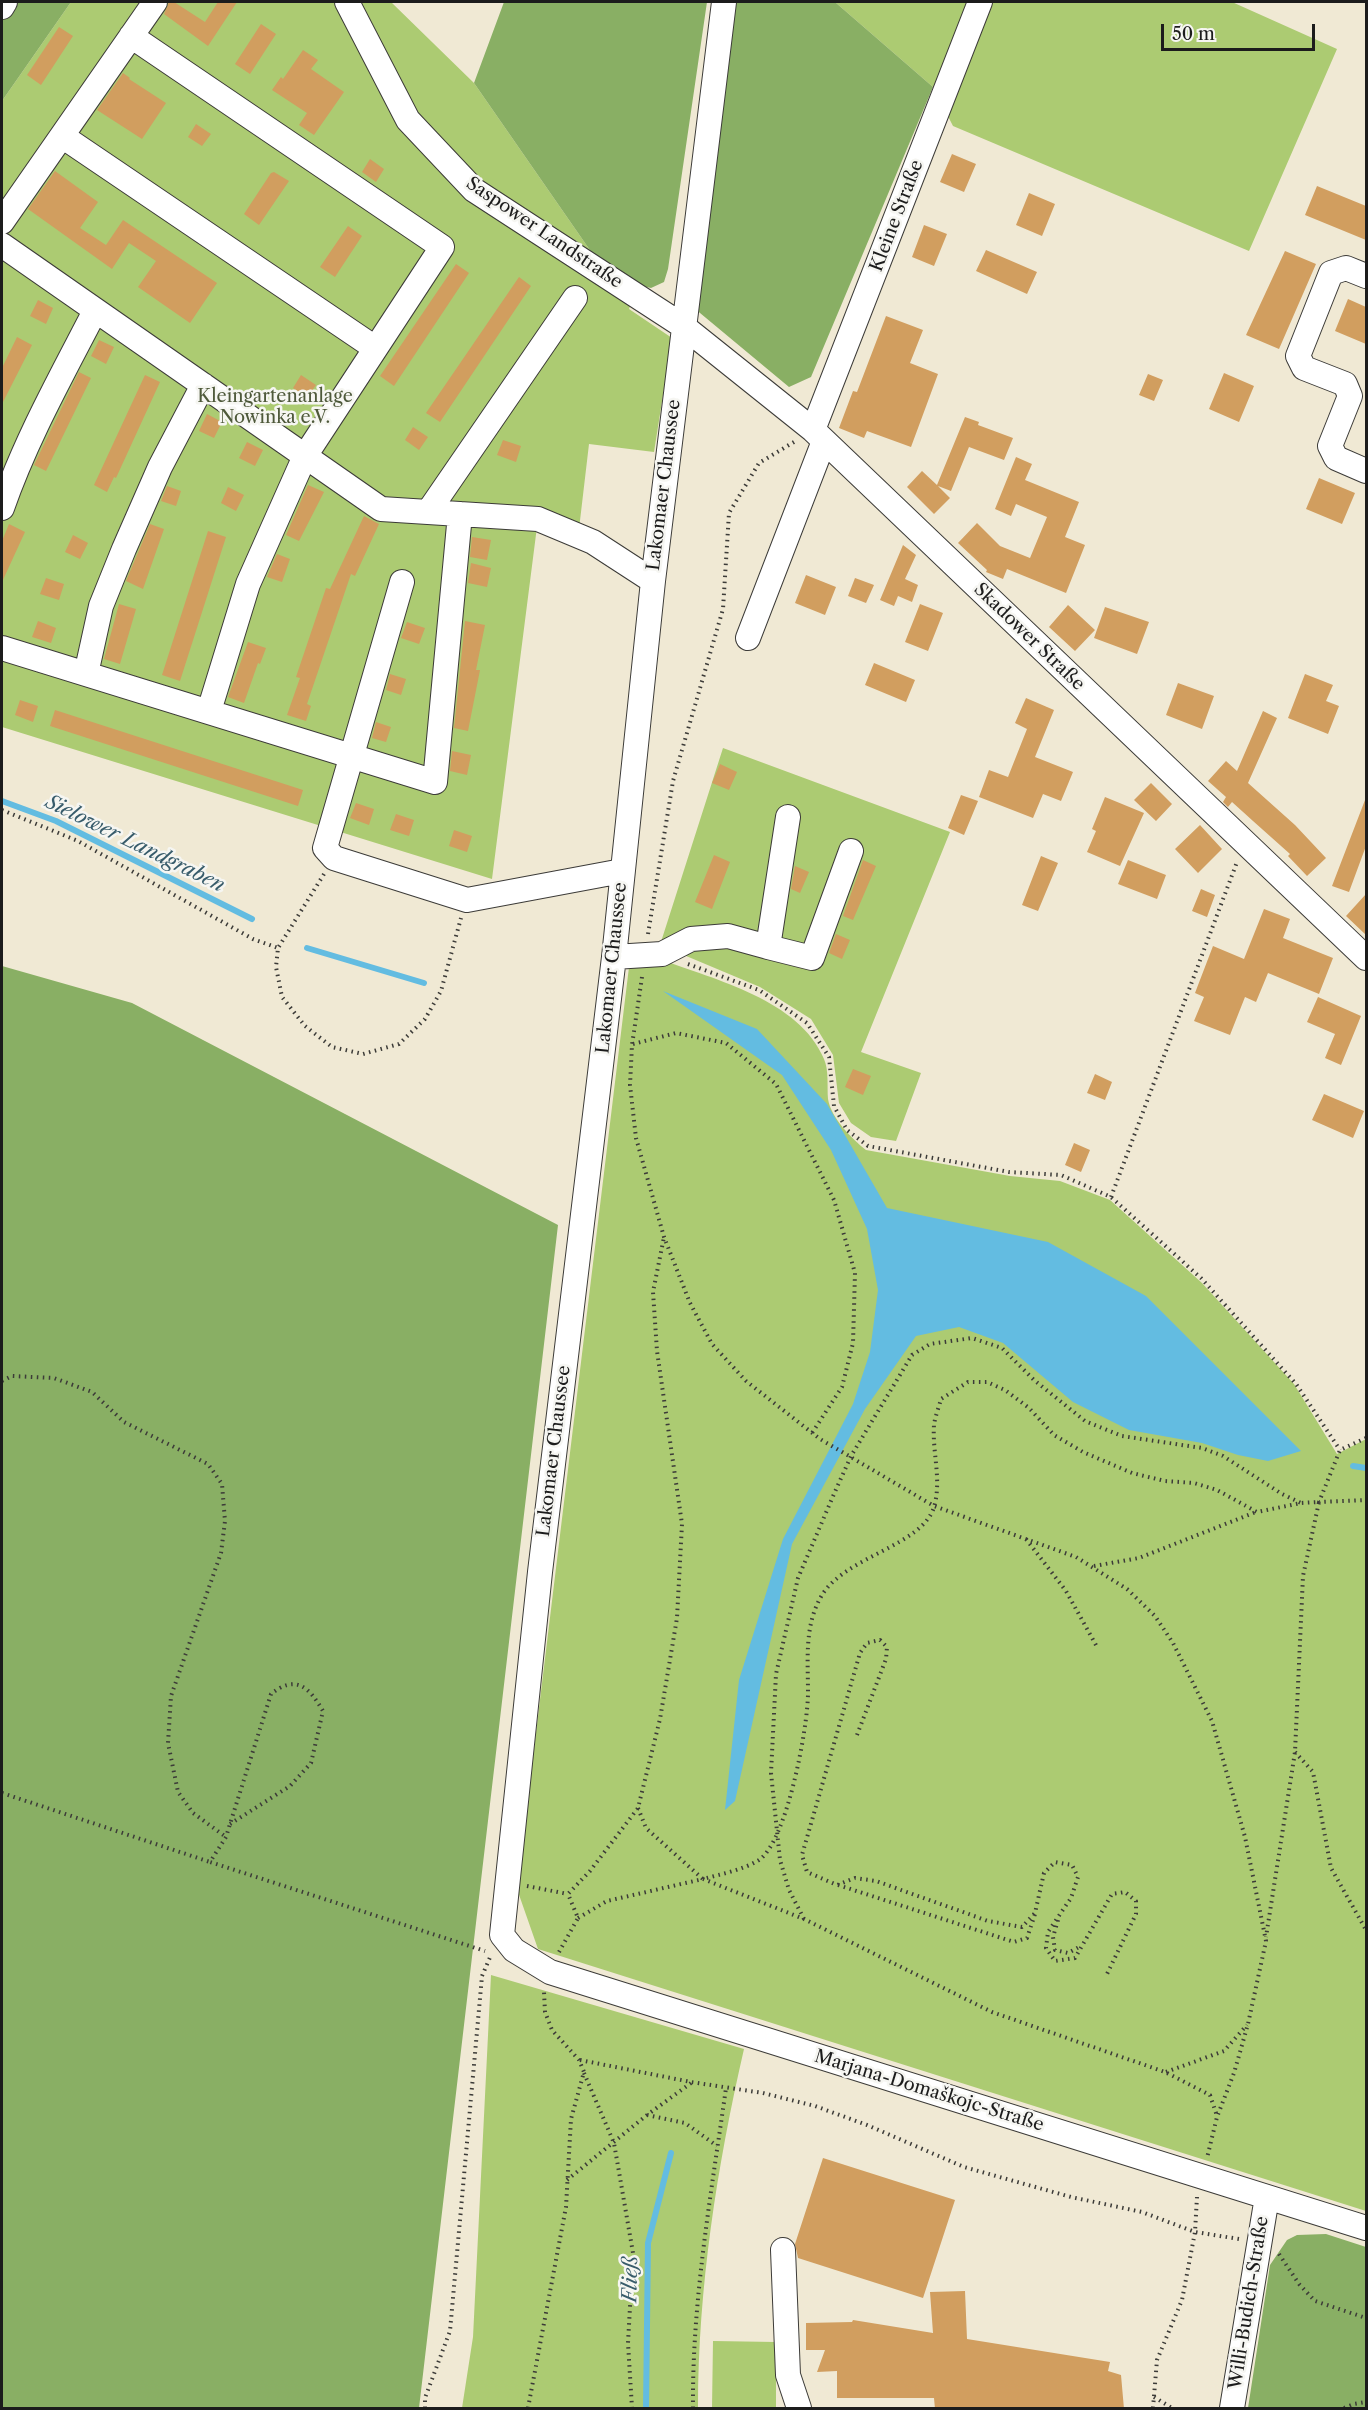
<!DOCTYPE html>
<html>
<head>
<meta charset="utf-8">
<style>
	body { margin:0 }
	#map { position:relative; width:1368px; height:2410px; overflow:hidden; background:#f0e9d4; font-family:"Libre Caslon Text",serif }
	canvas { display:block }
	.frame { position:absolute; inset:0; border:3px solid #1c1c1c; pointer-events:none }
	.scale { position:absolute; left:1161px; top:24px; width:154px; height:27px; box-sizing:border-box; border:3px solid #1c1c1c; border-top:0; padding-left:8px; font-size:18px; line-height:21px; white-space:nowrap; color:#1c1c1c; -webkit-text-stroke:4px #f6f6f2; paint-order:stroke }
</style>
</head>
<body>
<div id="map">
<canvas width="1368" height="2410"></canvas>
<div class="frame"></div>
<div class="scale">50 m</div>
</div>
<script>
const ctx = document.querySelector('canvas').getContext('2d');
ctx.lineJoin = 'round';
function paint(path, color) { ctx.fillStyle = color; ctx.fill(path, 'evenodd'); }
function stroke(path, color, width, dash) { ctx.strokeStyle = color; ctx.lineWidth = width; ctx.lineCap = dash ? 'butt' : 'round'; ctx.setLineDash(dash || []); ctx.stroke(path); }
function write(font, color, halo, rows, align = 'center') {
  ctx.font = font + ' "Libre Caslon Text",serif'; ctx.lineWidth = 5; ctx.setLineDash([]); ctx.textBaseline = 'middle'; ctx.strokeStyle = halo; ctx.fillStyle = color; for (const [text, x, y, turn = 0] of rows) {
    ctx.save(); ctx.translate(x, y); ctx.rotate((+turn || 0) * Math.PI / 180); ctx.textAlign = isNaN(turn) ? turn : align; if (halo) ctx.strokeText(text, 0, 0); ctx.fillText(text, 0, 0); ctx.restore();
  }
}
paint(new Path2D(`
	M 71,2 L 391,2 L 474,83 L 594,256 L 638,285 L 629,309 L 672,338 L 654,452 L 589,444 L 579,529 L 539,511 L 492,879 L 2,727 L 2,101 Z
	M 835,2 L 1232,2 L 1337,49 L 1249,251 L 953,126 L 933,87 Z
	M 723,748 L 950,832 L 861,1052 L 921,1073 L 896,1141 L 871,1137 L 851,1123 L 839,1103 L 833,1055 L 811,1019 L 760,987 L 660,945 Z
	M 660,959 C 715,980 800,1000 824,1059 C 829,1070 827,1087 828,1099 C 831,1118 852,1139 866,1150 L 1010,1176 L 1060,1181 L 1110,1200 L 1202,1283 L 1294,1384 L 1337,1454 L 1366,1439 L 1366,2211 L 538,1949 L 517,1889 L 629,967 Z
	M 491,1975 L 744,2049 C 717,2166 698,2288 698,2408 L 462,2408 L 473,2337 Z
	M 713,2341 L 776,2342 L 776,2408 L 712,2408 Z`), '#accb72');
paint(new Path2D(`
	M 2,2 L 71,2 L 2,101 Z
	M 504,2 L 707,2 L 668,269 L 664,282 L 651,288 L 638,285 L 594,256 L 474,83 Z
	M 734,2 L 835,2 L 933,87 L 811,377 L 789,387 L 694,308 Z
	M 2,966 L 132,1003 L 558,1225 L 419,2408 L 2,2408 Z
	M 1326,2234 L 1366,2247 L 1366,2408 L 1248,2408 L 1270,2265 L 1287,2240 L 1297,2235 Z`), '#89af64');
paint(new Path2D(`
	M 663,991 L 757,1029 L 827,1104 L 887,1208 L 1048,1242 L 1146,1296 L 1301,1451 L 1268,1461 L 1238,1455 L 1202,1443 L 1129,1430 L 1073,1402 L 1003,1343 L 959,1327 L 916,1336 L 865,1409 L 792,1544 L 735,1801 L 725,1810 L 739,1680 L 783,1539 L 853,1404 L 870,1352 L 878,1290 L 867,1229 L 831,1150 L 782,1075 Z`), '#63bce1');
stroke(new Path2D(`
	M 2,801 L 56,821 L 252,919
	M 307,948 L 424,983
	M 1353,1466 L 1366,1468
	M 646,2408 L 648,2243 L 671,2153`), '#63bce1', 6);
paint(new Path2D(`
	M 169,2 L 174,2 L 205,22 L 218,2 L 237,2 L 208,46 L 164,14 Z
	M 261,24 L 276,34 L 250,74 L 235,64 Z
	M 59,27 L 73,36 L 41,85 L 27,75 Z
	M 303,50 L 318,60 L 311,69 L 344,92 L 314,135 L 299,125 L 307,113 L 272,90 L 281,77 L 283,79 Z
	M 123,73 L 130,78 L 129,79 L 166,103 L 142,139 L 97,110 Z
	M 196,124 L 211,134 L 202,146 L 188,137 Z
	M 952,154 L 976,164 L 964,192 L 940,182 Z
	M 370,159 L 384,169 L 376,182 L 362,172 Z
	M 55,171 L 98,202 L 80,228 L 106,245 L 123,220 L 217,283 L 190,323 L 138,287 L 156,261 L 129,243 L 112,269 L 28,209 Z
	M 274,172 L 289,181 L 259,225 L 244,214 L 271,173 Z
	M 1317,186 L 1366,206 L 1366,240 L 1305,215 Z
	M 1029,193 L 1055,204 L 1042,236 L 1016,225 Z
	M 924,225 L 947,234 L 934,266 L 912,257 Z
	M 348,226 L 362,236 L 335,277 L 320,267 Z
	M 986,250 L 1037,272 L 1027,294 L 976,271 Z
	M 1285,251 L 1316,264 L 1279,349 L 1246,335 Z
	M 456,264 L 469,273 L 394,386 L 380,376 Z
	M 519,277 L 531,286 L 440,422 L 426,413 Z
	M 1348,299 L 1366,307 L 1366,344 L 1335,331 Z
	M 38,300 L 53,308 L 46,324 L 30,316 Z
	M 886,316 L 923,330 L 910,363 L 938,374 L 911,447 L 867,431 L 864,438 L 839,428 L 853,391 L 857,392 Z
	M 17,337 L 32,345 L 2,404 L 2,368 Z
	M 99,340 L 114,347 L 106,364 L 91,356 Z
	M 79,372 L 91,378 L 46,471 L 34,465 Z
	M 1224,373 L 1254,386 L 1239,422 L 1209,409 Z
	M 1148,374 L 1163,380 L 1154,401 L 1139,395 Z
	M 145,375 L 160,382 L 116,478 L 114,477 L 107,492 L 94,485 Z
	M 301,375 L 316,385 L 307,398 L 293,388 Z
	M 207,414 L 222,422 L 214,438 L 199,431 Z
	M 965,417 L 979,422 L 978,425 L 1013,438 L 1004,460 L 969,447 L 951,491 L 938,486 L 950,498 L 934,514 L 907,487 L 922,471 L 937,485 Z
	M 413,427 L 428,437 L 419,450 L 405,440 Z
	M 503,440 L 521,446 L 516,462 L 497,455 Z
	M 247,442 L 263,450 L 255,466 L 239,458 Z
	M 1016,457 L 1032,464 L 1025,480 L 1079,502 L 1065,537 L 1085,545 L 1066,593 L 1007,569 L 1003,579 L 986,572 L 987,570 L 958,543 L 977,523 L 1000,546 L 1030,558 L 1047,517 L 1016,504 L 1011,516 L 995,509 Z
	M 1319,478 L 1355,493 L 1342,524 L 1306,509 Z
	M 308,485 L 324,492 L 299,541 L 286,535 Z
	M 167,486 L 181,491 L 176,506 L 161,501 Z
	M 228,487 L 244,495 L 236,511 L 221,503 Z
	M 364,516 L 379,524 L 355,576 L 351,574 L 307,704 L 311,706 L 306,721 L 287,715 L 300,678 L 296,677 L 326,588 L 330,589 Z
	M 9,524 L 25,532 L 2,582 L 2,541 Z
	M 150,524 L 164,529 L 143,589 L 126,581 Z
	M 208,531 L 226,537 L 180,681 L 162,675 Z
	M 73,535 L 88,543 L 80,559 L 65,552 Z
	M 472,537 L 491,540 L 487,560 L 470,557 Z
	M 903,545 L 916,555 L 905,579 L 918,585 L 912,602 L 898,596 L 894,606 L 880,600 Z
	M 277,554 L 290,559 L 282,582 L 267,577 Z
	M 471,563 L 491,568 L 487,587 L 468,583 Z
	M 806,575 L 836,587 L 825,615 L 795,603 Z
	M 46,578 L 64,584 L 59,600 L 40,594 Z
	M 855,578 L 874,585 L 866,603 L 848,596 Z
	M 119,604 L 136,609 L 120,664 L 104,659 Z
	M 920,604 L 943,613 L 928,651 L 905,642 Z
	M 1068,605 L 1095,630 L 1075,651 L 1049,627 Z
	M 1105,607 L 1149,622 L 1137,654 L 1094,638 Z
	M 38,621 L 56,628 L 51,643 L 32,637 Z
	M 465,621 L 485,625 L 476,670 L 480,670 L 468,731 L 454,728 Z
	M 407,622 L 425,628 L 419,644 L 401,638 Z
	M 248,642 L 266,648 L 260,664 L 258,663 L 244,703 L 228,697 Z
	M 874,663 L 915,680 L 906,702 L 865,685 Z
	M 390,674 L 406,679 L 401,695 L 386,690 Z
	M 1305,674 L 1333,685 L 1326,701 L 1339,706 L 1328,734 L 1288,718 Z
	M 1178,683 L 1214,696 L 1202,729 L 1166,715 Z
	M 1026,698 L 1054,710 L 1035,757 L 1073,772 L 1061,801 L 1043,794 L 1033,818 L 979,797 L 989,770 L 1008,777 L 1027,729 L 1015,723 Z
	M 20,700 L 38,706 L 33,722 L 15,715 Z
	M 55,710 L 303,790 L 298,806 L 50,726 Z
	M 1263,711 L 1277,718 L 1248,783 L 1295,825 L 1326,858 L 1307,876 L 1288,856 L 1290,854 L 1253,821 L 1232,802 L 1228,807 L 1223,802 L 1226,797 L 1208,781 L 1226,761 L 1237,771 Z
	M 376,722 L 391,727 L 386,742 L 372,738 Z
	M 452,751 L 471,755 L 467,775 L 450,771 Z
	M 720,764 L 737,772 L 729,790 L 712,783 Z
	M 1151,783 L 1172,804 L 1156,821 L 1134,800 Z
	M 961,795 L 978,801 L 964,835 L 948,828 Z
	M 1105,797 L 1144,813 L 1120,866 L 1087,852 L 1096,831 L 1092,829 Z
	M 1365,800 L 1366,846 L 1349,892 L 1332,886 Z
	M 356,803 L 374,809 L 369,825 L 350,818 Z
	M 396,814 L 414,820 L 409,836 L 390,830 Z
	M 1200,825 L 1222,849 L 1198,873 L 1175,849 Z
	M 454,830 L 472,836 L 467,852 L 449,846 Z
	M 714,855 L 730,862 L 712,909 L 695,902 Z
	M 1041,856 L 1058,863 L 1038,911 L 1022,905 Z
	M 863,860 L 876,866 L 853,920 L 843,916 Z
	M 1128,860 L 1166,875 L 1157,899 L 1118,884 Z
	M 795,866 L 809,872 L 800,893 L 791,889 Z
	M 1201,889 L 1215,895 L 1207,917 L 1192,911 Z
	M 1366,894 L 1366,935 L 1346,916 Z
	M 1264,909 L 1290,919 L 1283,938 L 1333,958 L 1319,994 L 1268,973 L 1256,1002 L 1245,997 L 1230,1035 L 1194,1021 L 1204,997 L 1195,993 L 1213,946 L 1244,959 Z
	M 836,934 L 850,940 L 842,959 L 829,953 Z
	M 1318,997 L 1361,1016 L 1341,1065 L 1325,1058 L 1335,1034 L 1307,1022 Z
	M 853,1069 L 871,1076 L 863,1095 L 845,1087 Z
	M 1095,1074 L 1112,1082 L 1105,1100 L 1087,1093 Z
	M 1324,1094 L 1364,1111 L 1353,1138 L 1312,1120 Z
	M 1074,1143 L 1090,1150 L 1081,1172 L 1065,1165 Z
	M 823,2158 L 955,2200 L 923,2298 L 798,2258 L 795,2244 Z
	M 965,2291 L 967,2339 L 1110,2362 L 1108,2371 L 1121,2375 L 1124,2409 L 935,2409 L 934,2398 L 837,2398 L 837,2371 L 817,2372 L 825,2350 L 806,2350 L 806,2323 L 852,2322 L 853,2320 L 933,2333 L 930,2292 Z`), '#d19e5f');
const minor = new Path2D(`
	M 347,2 L 408,120 L 474,190 L 683,326 L 813,430 L 1366,958
	M 724,2 L 653,581 L 614,957 L 540,1572 L 502,1935 L 514,1950 L 550,1972 L 1366,2228
	M 2,7 L 5,2
	M 131,36 L 442,247 L 305,456 L 248,584 L 209,711
	M 62,136 L 375,348
	M 2,222 L 155,2
	M 2,245 L 381,509 L 428,512
	M 1366,276 L 1346,268 L 1331,273 L 1298,356 L 1304,368 L 1345,384 L 1350,396 L 1330,446 L 1336,458 L 1366,471
	M 575,298 L 428,512 L 538,519 L 593,542 L 653,581
	M 813,430 L 980,2
	M 2,508 C 26,439 62,375 95,311
	M 402,582 L 325,848 L 334,858 L 467,900 L 622,871
	M 748,638 L 824,441
	M 2,648 L 435,782 L 460,514
	M 86,674 L 101,606 L 124,549 L 160,467 L 203,385
	M 768,947 L 812,958 L 851,851
	M 614,957 L 662,954 L 691,939 L 728,936 L 768,947 L 788,817
	M 783,2250 L 788,2375 L 799,2408
	M 1232,2408 L 1267,2197`);
stroke(minor, '#3c3b38', 26);
stroke(new Path2D(`
	M 2,810 L 78,841 L 253,939 L 278,948
	M 324,874 L 278,948 L 276,967 L 282,997 L 305,1026 L 332,1047 L 363,1054 L 399,1044 L 425,1019 L 441,991 L 461,918
	M 648,934 L 673,781 L 723,609 L 729,513 L 759,463 L 794,442
	M 688,964 L 759,990 L 807,1023 L 829,1057 L 834,1106 L 847,1130 L 868,1146 L 1009,1172 L 1061,1175 L 1111,1197 L 1201,1278 L 1296,1384 L 1340,1450
	M 642,977 L 632,1045 L 630,1085 L 636,1138 L 664,1237 L 690,1303 L 712,1344 L 746,1381 L 820,1439 L 934,1506 L 1076,1557 L 1127,1589 L 1155,1616 L 1173,1643 L 1212,1721 L 1245,1837 L 1266,1941 L 1248,2024 L 1234,2073 L 1217,2117 L 1207,2158
	M 633,1044 L 676,1033 L 726,1043 L 776,1084 L 834,1200 L 855,1273 L 853,1343 L 842,1387 L 812,1433
	M 1111,1197 L 1237,862
	M 2,1381 L 12,1376 L 54,1378 L 92,1392 L 124,1422 L 208,1464 L 222,1484 L 225,1521 L 221,1553 L 171,1696 L 168,1743 L 178,1792 L 193,1813 L 226,1837
	M 1366,1438 L 1340,1450 L 1319,1502 L 1366,1500
	M 1026,1539 L 1066,1591 L 1097,1647
	M 1094,1566 L 1139,1558 L 1256,1512
	M 857,1735 L 886,1659 L 887,1647 L 880,1640 L 867,1643 L 860,1653 L 802,1855 L 807,1872 L 837,1885 L 855,1878 L 876,1881 L 988,1921 L 1022,1927 L 1035,1913 L 1044,1873 L 1055,1862 L 1072,1865 L 1078,1877 L 1071,1898 L 1048,1932 L 1046,1948 L 1055,1961 L 1075,1958 L 1112,1894 L 1125,1892 L 1136,1901 L 1136,1914 L 1107,1974
	M 1295,1752 L 1313,1772 L 1331,1868 L 1366,1930
	M 2,1793 L 210,1862
	M 638,1808 L 646,1828 L 703,1879 C 721,1874 743,1870 759,1860 C 787,1841 808,1727 808,1693 C 808,1659 804,1625 822,1595 C 846,1556 922,1546 934,1507 C 942,1480 932,1452 934,1425 C 935,1417 939,1407 941,1399 L 968,1382 L 987,1382 L 1005,1390 L 1029,1408 L 1054,1435 L 1083,1452 L 1132,1473 L 1165,1481 L 1194,1483 L 1217,1490 L 1257,1512 L 1301,1503 L 1319,1502 L 1303,1576 L 1295,1752 L 1266,1937
	M 230,1824 L 290,1786 L 311,1763 L 323,1711 C 309,1687 296,1674 271,1694 L 230,1824 L 226,1837 L 210,1862 L 485,1951
	M 838,1885 L 1014,1942 L 1027,1938 L 1035,1914
	M 527,1886 L 568,1894
	M 578,1918 L 607,1901 L 703,1879 L 804,1919 L 992,2012 L 1165,2072 L 1210,2095 L 1217,2116
	M 804,1919 L 789,1890 L 780,1860 L 771,1773 L 776,1674 L 798,1578 L 834,1494 L 851,1456 L 912,1355 L 930,1344 L 972,1338 L 1002,1348 L 1034,1380 L 1085,1421 L 1122,1436 L 1202,1448 L 1223,1456 L 1282,1494 L 1301,1503
	M 1058,1920 L 1053,1937 L 1055,1950 L 1068,1953 L 1081,1946
	M 559,1952 L 578,1918 L 568,1894 L 590,1871 L 638,1808 L 660,1719 L 677,1618 L 682,1524 L 657,1351 L 653,1292 L 664,1237
	M 580,2060 L 691,2082 L 763,2093 L 815,2106 L 867,2125 L 964,2167 L 1071,2197 L 1142,2212 L 1195,2232 L 1239,2239
	M 1166,2072 L 1224,2051 L 1247,2025
	M 584,2073 L 614,2143 L 633,2253 L 628,2343 L 632,2408
	M 647,2115 L 685,2123 L 717,2146
	M 567,2180 L 647,2115 L 691,2083
	M 1279,2254 L 1299,2284 L 1315,2301 L 1366,2318
	M 1154,2397 L 1172,2408
	M 425,2408 L 425,2398 L 450,2331 L 482,1976 L 491,1955
	M 528,2408 L 566,2207 L 571,2119 L 584,2072 L 579,2060 L 552,2030 L 545,2012 L 544,1992
	M 693,2408 C 692,2301 711,2195 726,2088
	M 1153,2408 L 1157,2360 L 1182,2300 L 1195,2232 L 1197,2197
	M 1344,2408 L 1354,2404 L 1366,2402`), '#3c3b38', 4, [1.5, 4.5]);
stroke(minor, '#fff', 24);
write('18px', '#1c1c1c', '#f6f6f2', [
	["Kleine Straße",897,216,-69],
	["Saspower Landstraße",544,233,34],
	["Lakomaer Chaussee",664,485,-83],
	["Skadower Straße",1029,637,44],
	["Lakomaer Chaussee",612,968,-84],
	["Lakomaer Chaussee",554,1451,-83],
	["Marjana-Domaškojc-Straße",929,2091,17],
	["Willi-Budich-Straße",1249,2303,-81]
]);
write('18px', '#4e593a', '#f6f6f2', [
	["Kleingartenanlage",275,397],
	["Nowinka e.V.",275,418]
]);
write('italic 20px', '#385c6b', '#f6f6f2', [
	["Sielower Landgraben",135,844,26],
	["Fließ",631,2279,-89]
]);
</script>
</body>
</html>
